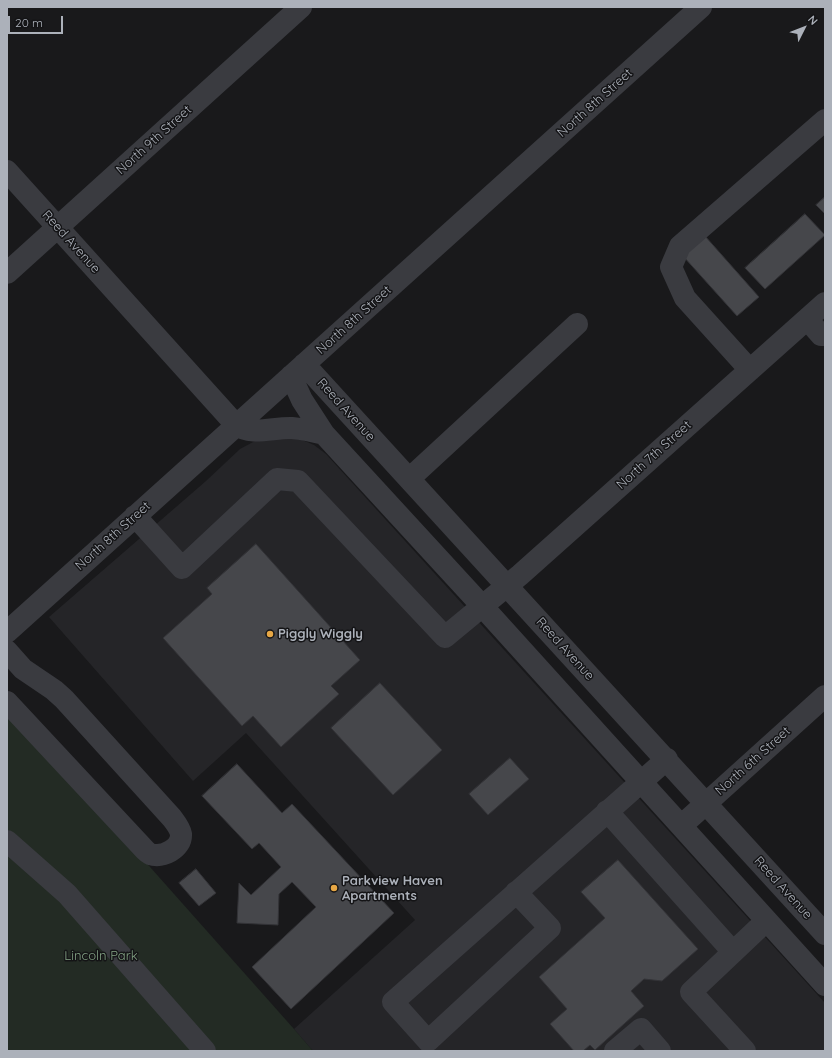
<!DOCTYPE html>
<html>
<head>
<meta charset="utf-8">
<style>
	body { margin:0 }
	#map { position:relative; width:832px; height:1058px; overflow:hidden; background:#19191b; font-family:Quicksand,sans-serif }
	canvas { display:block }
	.frame { position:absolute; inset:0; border:8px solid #acb1ba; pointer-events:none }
	.north { position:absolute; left:784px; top:8px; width:40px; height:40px; -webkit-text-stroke:3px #141416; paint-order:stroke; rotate:48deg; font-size:11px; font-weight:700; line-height:16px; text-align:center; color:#acb1ba }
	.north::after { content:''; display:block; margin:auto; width:14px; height:18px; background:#acb1ba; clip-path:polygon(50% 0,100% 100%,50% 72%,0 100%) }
	.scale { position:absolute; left:8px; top:16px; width:55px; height:18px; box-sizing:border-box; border:2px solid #acb1ba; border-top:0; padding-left:5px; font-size:12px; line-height:14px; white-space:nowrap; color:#acb1ba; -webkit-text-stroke:3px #141416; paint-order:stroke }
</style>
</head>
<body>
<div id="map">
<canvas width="832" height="1058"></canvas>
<div class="frame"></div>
<div class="north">N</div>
<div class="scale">20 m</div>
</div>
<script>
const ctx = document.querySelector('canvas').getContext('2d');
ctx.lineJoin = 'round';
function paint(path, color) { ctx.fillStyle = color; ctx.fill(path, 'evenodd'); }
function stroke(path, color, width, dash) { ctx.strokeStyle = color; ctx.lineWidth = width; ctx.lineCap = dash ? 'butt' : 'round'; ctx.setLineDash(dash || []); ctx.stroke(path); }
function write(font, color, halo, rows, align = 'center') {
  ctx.font = font + ' Quicksand,sans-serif'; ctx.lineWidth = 3; ctx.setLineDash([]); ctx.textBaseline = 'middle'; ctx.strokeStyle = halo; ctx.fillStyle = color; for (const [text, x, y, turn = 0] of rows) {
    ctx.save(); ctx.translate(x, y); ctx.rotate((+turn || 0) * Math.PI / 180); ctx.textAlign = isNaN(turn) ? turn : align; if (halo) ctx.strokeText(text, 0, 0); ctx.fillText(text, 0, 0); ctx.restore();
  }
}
paint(new Path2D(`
	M 270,437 L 300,439 L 314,445 L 326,454 L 825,1003 L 825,1051 L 313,1051 L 294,1029 L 415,920 L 246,733 L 193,781 L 49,617 L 206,481 L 240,449 L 255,441 Z`), '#252528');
paint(new Path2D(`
	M 7,706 L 294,1029 L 313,1051 L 7,1051 Z`), '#232b24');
const building = new Path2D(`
	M 825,197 L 825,214 L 816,205 Z
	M 805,214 L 825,235 L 765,289 L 745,268 Z
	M 705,236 L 759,297 L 737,316 L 683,256 Z
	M 256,544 L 360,660 L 331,686 L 339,694 L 281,747 L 253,716 L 242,726 L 163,638 L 212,594 L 207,588 Z
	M 380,683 L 442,750 L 393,795 L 331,728 Z
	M 510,758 L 529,779 L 488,815 L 469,794 Z
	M 237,764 L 282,813 L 292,804 L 394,913 L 291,1009 L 252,967 L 316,907 L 292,882 L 279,894 L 278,925 L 237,923 L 239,883 L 251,895 L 281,867 L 259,843 L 252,849 L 202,796 Z
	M 618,860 L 698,949 L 662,981 L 644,979 L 631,991 L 644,1006 L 595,1050 L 590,1045 L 583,1051 L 574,1051 L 550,1024 L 567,1009 L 539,977 L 605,918 L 581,892 Z
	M 196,869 L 216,893 L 199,906 L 179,883 Z`);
paint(building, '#46474b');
stroke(building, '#333337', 1);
stroke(new Path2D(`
	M 7,171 L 236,425 C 252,436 274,427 292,428 C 303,429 313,431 324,434
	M 7,273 L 301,7
	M 807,319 L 821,335 L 825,335
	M 304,364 L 825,934
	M 750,370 L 685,298 L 671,267 L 680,246 L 825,120
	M 291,376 L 302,400 L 324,434 L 483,607 L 825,985
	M 409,479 L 577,324
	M 135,516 L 182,568 L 277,479 L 298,481 L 445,637 L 520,575 L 825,303
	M 7,632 L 701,7
	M 7,651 L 23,669 L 54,690 L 64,699 L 172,818 C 175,822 180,828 181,834 C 182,849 162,858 150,854 C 148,853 147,852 145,850 L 7,702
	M 607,811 L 733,952
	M 681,826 L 825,696
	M 7,841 L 67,894 L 205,1051
	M 516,892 L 550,928 L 428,1041 L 393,1002 L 667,759
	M 615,1051 L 641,1029 L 660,1051
	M 745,1051 L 691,992 L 766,921`), '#3a3b40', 22);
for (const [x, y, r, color] of [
	[270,634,4,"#e7a745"],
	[334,888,4,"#e7a745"]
]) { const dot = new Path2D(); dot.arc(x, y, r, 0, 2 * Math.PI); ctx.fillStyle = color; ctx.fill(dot); stroke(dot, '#141416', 1.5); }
write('13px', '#acb1ba', '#141416', [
	["North 8th Street",595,103,-42],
	["North 9th Street",154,140,-42],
	["Reed Avenue",71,242,48],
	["North 8th Street",354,320,-42],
	["Reed Avenue",346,410,48],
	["North 7th Street",654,455,-42],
	["North 8th Street",113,536,-42],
	["Reed Avenue",565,649,48],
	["North 6th Street",753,761,-42],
	["Reed Avenue",783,888,48]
]);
write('bold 13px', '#acb1ba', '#141416', [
	["Piggly Wiggly",278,634],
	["Parkview Haven",342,881],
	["Apartments",342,896]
], 'left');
write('13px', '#84a385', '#141416', [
	["Lincoln Park",101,956]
]);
</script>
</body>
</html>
